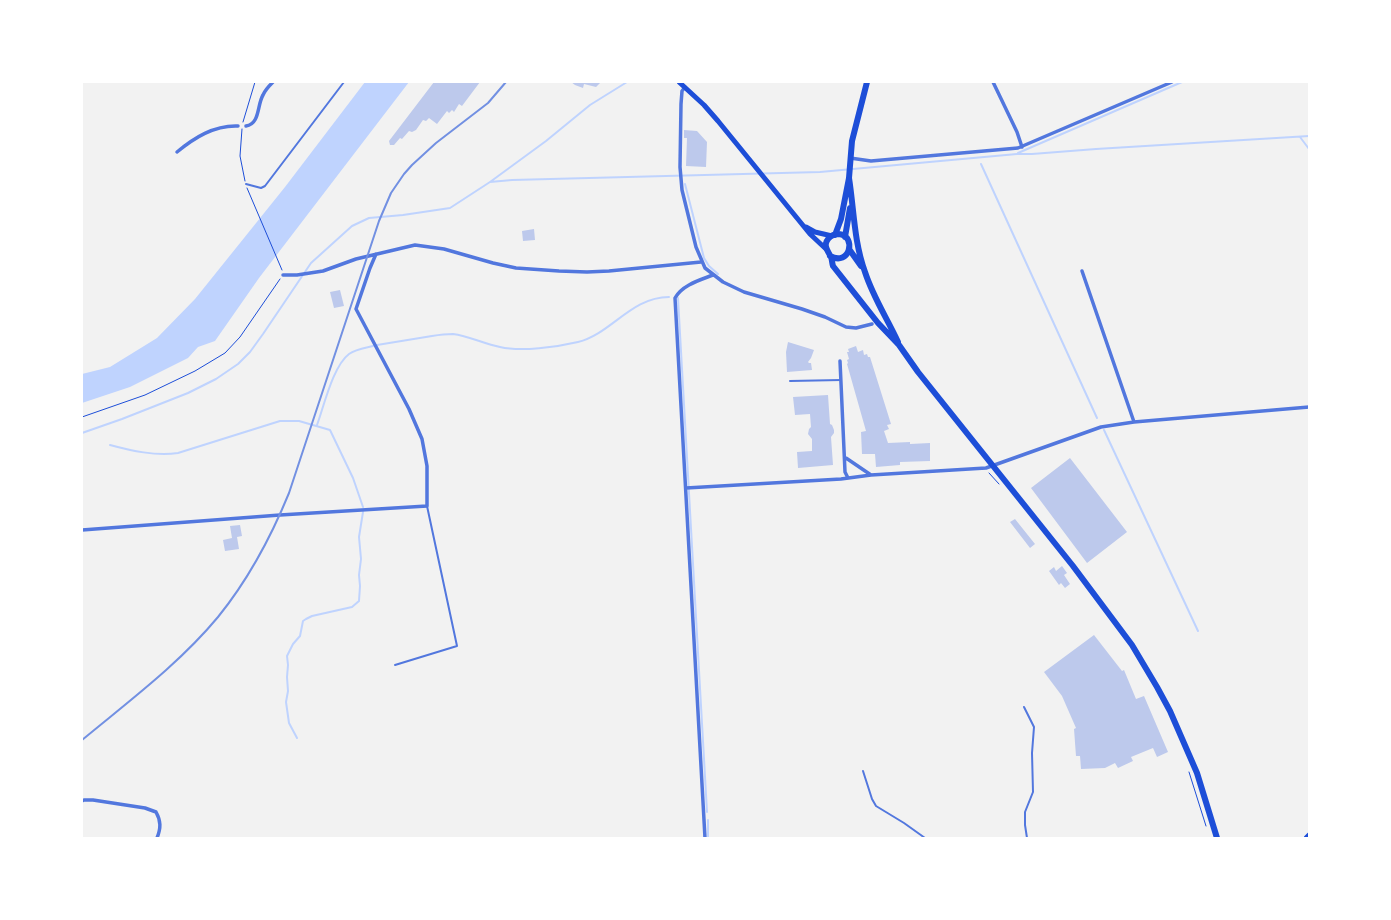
<!DOCTYPE html>
<html>
<head>
<meta charset="utf-8">
<style>
	body { margin:0 }
	#map { position:relative; width:1391px; height:920px; overflow:hidden; background:#f2f2f2; font-family:"Nunito Sans",sans-serif }
	canvas { display:block }
	.frame { position:absolute; inset:0; border:83px solid #fff; pointer-events:none }
</style>
</head>
<body>
<div id="map">
<canvas width="1391" height="920"></canvas>
<div class="frame"></div>
</div>
<script>
const ctx = document.querySelector('canvas').getContext('2d');
ctx.lineJoin = 'round';
function paint(path, color) { ctx.fillStyle = color; ctx.fill(path, 'evenodd'); }
function stroke(path, color, width, dash) { ctx.strokeStyle = color; ctx.lineWidth = width; ctx.lineCap = dash ? 'butt' : 'round'; ctx.setLineDash(dash || []); ctx.stroke(path); }
paint(new Path2D(`
	M 365,82 L 409,82 L 259,278 L 215,341 L 198,347 L 188,358 L 130,387 L 82,403 L 82,374 L 110,367 L 157,338 L 195,299 L 285,187 Z`), '#bfd3fe');
stroke(new Path2D(`
	M 1300,137 L 1309,149
	M 1018,153 L 1182,82
	M 981,164 L 1097,418
	M 490,182 L 512,180 L 820,172 L 1017,154 L 1032,154 L 1096,149 L 1309,136
	M 685,184 L 704,258 L 709,266 L 718,274
	M 678,298 L 707,812
	M 377,345 C 395,342 413,339 432,336 C 438,335 446,334 453,334 C 469,336 484,344 500,347 C 521,352 557,347 578,342 C 611,334 631,297 669,297
	M 317,425 C 324,406 333,366 349,354 C 356,349 365,348 373,346
	M 1104,430 L 1198,631
	M 82,433 L 122,419 L 188,393 L 216,379 L 238,364 L 250,352 L 263,334 L 311,263 L 352,226 L 369,218 L 403,215 L 450,208 L 490,182 L 546,141 L 590,105 L 627,82
	M 110,445 C 132,451 155,456 178,453 L 280,421 L 299,421 L 330,430 L 353,478 L 363,507
	M 297,738 L 289,723 L 286,702 L 288,691 L 287,677 L 288,665 L 287,656 L 293,644 L 300,636 L 303,621 L 306,619 L 312,616 L 352,607 L 359,601 L 360,586 L 359,575 L 361,559 L 359,537 L 363,512
	M 708,820 L 708,838`), '#bfd3fe', 2);
paint(new Path2D(`
	M 434,82 L 480,82 L 462,106 L 459,104 L 454,112 L 452,110 L 449,113 L 447,111 L 437,124 L 429,118 L 426,121 L 423,120 L 416,130 L 412,132 L 409,131 L 402,139 L 400,138 L 394,145 L 390,145 L 389,141 Z
	M 571,82 L 601,82 L 596,87 L 584,84 L 583,88 L 575,85 Z
	M 684,130 L 697,131 L 707,142 L 706,167 L 686,166 L 687,138 L 684,138 Z
	M 534,229 L 535,240 L 523,241 L 522,231 Z
	M 340,290 L 344,306 L 334,308 L 330,292 Z
	M 788,342 L 814,350 L 811,358 L 808,362 L 809,363 L 811,363 L 812,370 L 787,372 L 786,352 Z
	M 856,346 L 858,352 L 863,350 L 864,355 L 867,354 L 868,357 L 870,357 L 891,424 L 887,425 L 889,429 L 884,431 L 888,443 L 910,442 L 910,444 L 930,443 L 930,461 L 900,462 L 900,465 L 876,467 L 875,454 L 862,454 L 861,432 L 866,431 L 847,364 L 848,363 L 847,360 L 849,359 L 847,352 L 849,352 L 848,349 Z
	M 828,395 L 830,424 L 832,425 L 834,430 L 834,433 L 831,437 L 833,465 L 798,468 L 797,452 L 812,451 L 812,439 L 808,434 L 809,429 L 811,427 L 810,414 L 795,415 L 793,397 Z
	M 1070,458 L 1127,532 L 1087,563 L 1031,488 Z
	M 1015,519 L 1035,544 L 1030,548 L 1010,522 Z
	M 240,525 L 242,536 L 237,537 L 239,549 L 225,551 L 223,540 L 232,538 L 230,526 Z
	M 1062,566 L 1067,573 L 1064,575 L 1070,584 L 1065,588 L 1061,583 L 1059,585 L 1049,571 L 1054,567 L 1056,571 Z
	M 1094,635 L 1122,671 L 1124,670 L 1136,699 L 1144,696 L 1168,752 L 1157,757 L 1153,748 L 1131,757 L 1133,761 L 1118,768 L 1115,763 L 1105,768 L 1081,769 L 1080,756 L 1076,756 L 1074,729 L 1076,728 L 1062,696 L 1044,672 Z`), '#bdc9ec');
stroke(new Path2D(`
	M 243,122 L 255,82
	M 242,129 L 240,156 L 245,181
	M 247,188 L 282,270
	M 82,417 L 145,395 L 195,371 L 225,353 L 240,337 L 280,279
	M 989,473 L 999,484
	M 1189,772 L 1206,826`), '#1d4ed8', 1);
stroke(new Path2D(`
	M 246,184 L 261,188 L 265,186 L 344,82
	M 790,381 L 841,380
	M 395,665 L 457,646 L 427,506
	M 1024,707 L 1034,727 L 1032,753 L 1033,792 L 1025,812 L 1025,825 L 1027,838
	M 863,771 L 872,799 L 876,806 L 904,823 L 925,838`), '#5277de', 2);
stroke(new Path2D(`
	M 993,82 L 1017,132 L 1022,147
	M 685,87 L 682,91 L 681,104 L 680,167 L 682,190 L 696,247 L 705,268 L 723,282 L 744,292 L 802,309 L 825,317 L 846,327 L 856,328 L 872,324
	M 246,126 C 260,124 257,105 263,95 C 265,90 269,86 273,82
	M 177,152 C 194,138 214,125 238,126
	M 850,158 L 871,161 L 1018,148 L 1172,82
	M 1082,271 L 1134,422
	M 283,275 L 297,275 L 323,271 L 356,259 L 415,245 L 444,249 L 493,263 L 516,268 L 559,271 L 587,272 L 609,271 L 701,262
	M 840,361 L 845,472 L 848,478
	M 846,458 L 871,475
	M 686,488 L 841,479 L 871,475 L 986,468 L 1101,427 L 1134,422 L 1309,407
	M 82,530 L 280,515 L 427,506 L 427,466 L 422,439 L 409,409 L 356,309 L 370,268 L 376,254
	M 82,801 L 84,800 L 93,800 L 145,808 L 156,812 C 161,821 161,828 157,838
	M 705,838 L 675,298 C 682,285 700,280 713,275`), '#5277de', 3.5);
stroke(new Path2D(`
	M 679,82 L 704,105 L 718,121 L 810,234 L 826,249
	M 806,227 L 815,232 L 832,236
	M 1306,838 L 1309,835`), '#1d4ed8', 5);
stroke(new Path2D(`
	M 849,178 C 854,210 854,242 865,272 C 873,297 887,318 898,342
	M 835,235 L 841,219 L 849,178 L 852,141 L 867,82
	M 845,237 L 850,208
	M 849,249 L 861,266
	M 830,256 C 850,267 857,236 839,234 C 836,234 832,235 830,237 C 822,244 827,250 831,257 C 832,259 832,263 833,266 L 878,323 L 899,345 L 918,372 L 1073,566 L 1132,645 L 1157,687 L 1170,711 L 1197,773 L 1217,838`), '#1d4ed8', 6);
stroke(new Path2D(`
	M 82,740 C 129,701 179,664 218,617 C 248,580 271,537 289,493 L 379,221 L 391,193 L 404,174 L 412,165 L 436,143 L 488,103 L 506,82`), '#7290e2', 2);
</script>
</body>
</html>
